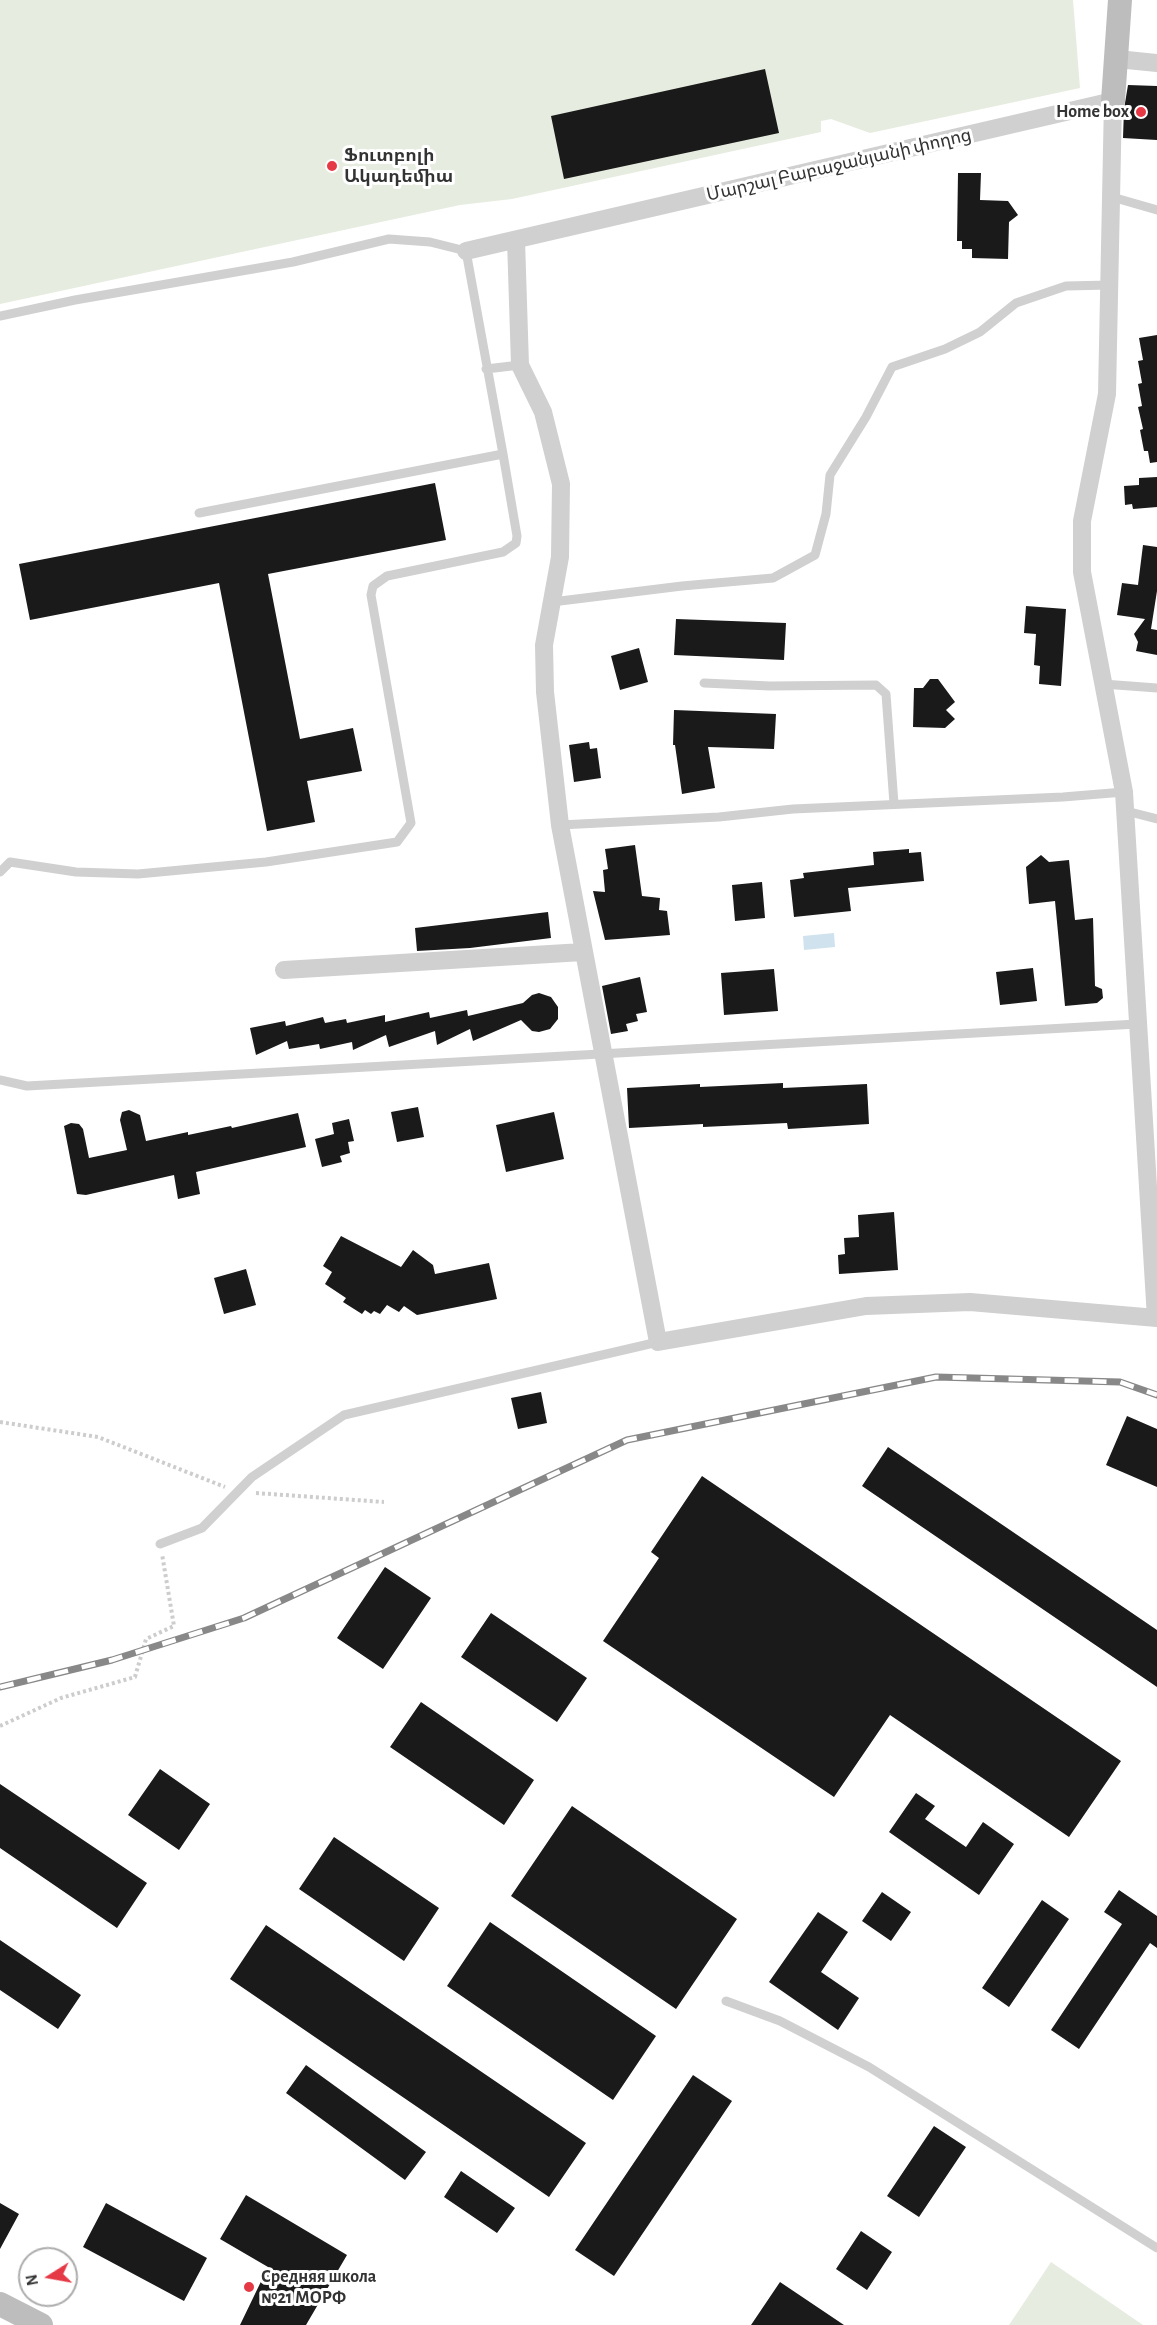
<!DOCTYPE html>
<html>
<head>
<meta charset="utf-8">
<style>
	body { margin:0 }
	#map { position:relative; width:1157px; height:2325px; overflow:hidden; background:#fff; font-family:"Alegreya Sans",sans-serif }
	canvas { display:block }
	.north { position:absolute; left:18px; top:2247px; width:60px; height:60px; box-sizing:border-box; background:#fff; border:2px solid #adadad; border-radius:50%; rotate:259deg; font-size:16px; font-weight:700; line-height:24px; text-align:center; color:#333 }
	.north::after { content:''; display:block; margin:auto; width:21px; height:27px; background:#e63946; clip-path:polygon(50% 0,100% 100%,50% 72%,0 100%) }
</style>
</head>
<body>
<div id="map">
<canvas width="1157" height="2325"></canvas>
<div class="north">N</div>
</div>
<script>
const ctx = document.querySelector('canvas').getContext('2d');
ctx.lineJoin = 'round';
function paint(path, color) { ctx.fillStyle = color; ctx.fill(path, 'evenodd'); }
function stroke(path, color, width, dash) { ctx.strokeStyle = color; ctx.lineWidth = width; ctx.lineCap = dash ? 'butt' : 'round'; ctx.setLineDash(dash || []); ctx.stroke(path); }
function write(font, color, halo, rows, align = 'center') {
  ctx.font = font + ' "Alegreya Sans","Noto Sans Armenian",sans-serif'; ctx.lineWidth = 6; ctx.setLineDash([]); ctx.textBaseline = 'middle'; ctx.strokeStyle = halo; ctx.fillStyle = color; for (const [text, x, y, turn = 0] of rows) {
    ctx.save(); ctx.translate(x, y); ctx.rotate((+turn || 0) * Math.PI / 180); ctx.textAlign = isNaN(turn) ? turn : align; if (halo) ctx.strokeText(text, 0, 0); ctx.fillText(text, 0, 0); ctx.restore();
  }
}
paint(new Path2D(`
	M 0,0 L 1073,0 L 1080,88 L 870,133 L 831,119 L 821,121 L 821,132 L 512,199 L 460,205 L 0,304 Z
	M 1051,2262 L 1143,2325 L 1009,2325 Z`), '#e6ecdf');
paint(new Path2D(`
	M 834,933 L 835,947 L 804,950 L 803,936 Z`), '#cfe2ee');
paint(new Path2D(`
	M 765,69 L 779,133 L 564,179 L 551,116 Z
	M 1128,85 L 1157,86 L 1157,140 L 1123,138 L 1124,109 Z
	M 958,173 L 981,173 L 980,200 L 1008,201 L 1018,215 L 1009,222 L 1008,259 L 972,258 L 972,249 L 962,249 L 962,241 L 957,241 Z
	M 1157,335 L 1157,462 L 1150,463 L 1148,451 L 1144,451 L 1140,430 L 1143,429 L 1138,407 L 1142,406 L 1138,384 L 1142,383 L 1138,361 L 1143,360 L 1139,338 Z
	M 1157,477 L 1157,507 L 1133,509 L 1132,504 L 1125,505 L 1124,486 L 1139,485 L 1139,478 Z
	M 435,483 L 446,540 L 268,574 L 300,739 L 353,728 L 362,771 L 307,781 L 315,822 L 267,831 L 219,583 L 30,620 L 19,564 Z
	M 1143,545 L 1157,547 L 1157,591 L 1151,629 L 1157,630 L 1157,655 L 1136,651 L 1138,642 L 1134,634 L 1145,619 L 1117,615 L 1122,583 L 1138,585 Z
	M 1026,606 L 1066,609 L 1061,686 L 1039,684 L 1040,666 L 1034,665 L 1036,634 L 1024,633 Z
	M 676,619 L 786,623 L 784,660 L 674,655 Z
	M 639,648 L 648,682 L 620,690 L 611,656 Z
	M 930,679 L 938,679 L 955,702 L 946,710 L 955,719 L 945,728 L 913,727 L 914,688 L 923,688 Z
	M 674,710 L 776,714 L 774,749 L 708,747 L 715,788 L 682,794 L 675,745 L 673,745 Z
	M 589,742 L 590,749 L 597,748 L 601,778 L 574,782 L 569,745 Z
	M 635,845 L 642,896 L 660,898 L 659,910 L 667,911 L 670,935 L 605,940 L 593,891 L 605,892 L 603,870 L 608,869 L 605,849 Z
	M 909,849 L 909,853 L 921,852 L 924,881 L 848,888 L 851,911 L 794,917 L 790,880 L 804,878 L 803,873 L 874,865 L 873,852 Z
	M 1041,855 L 1049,862 L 1069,860 L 1075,920 L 1093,918 L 1095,986 L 1102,989 L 1103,998 L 1097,1003 L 1065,1006 L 1055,901 L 1029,904 L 1026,867 Z
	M 762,882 L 765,918 L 735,921 L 732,885 Z
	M 548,912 L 551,938 L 470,948 L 417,951 L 415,928 Z
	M 1033,968 L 1037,1001 L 1000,1005 L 996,972 Z
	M 774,969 L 778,1011 L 724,1015 L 721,973 Z
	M 640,977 L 647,1012 L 636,1014 L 638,1021 L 626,1024 L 628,1031 L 611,1034 L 602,986 Z
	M 539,993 L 551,997 L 558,1007 L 558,1019 L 550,1029 L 539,1032 L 532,1031 L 521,1020 L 473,1041 L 470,1029 L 437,1045 L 435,1031 L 389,1047 L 386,1035 L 353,1050 L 352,1042 L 320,1049 L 319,1044 L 289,1049 L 287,1041 L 256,1055 L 250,1028 L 285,1021 L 286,1026 L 323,1017 L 325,1023 L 346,1019 L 347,1023 L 385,1015 L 385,1022 L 429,1012 L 430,1018 L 467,1010 L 468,1016 L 523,1003 L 532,995 Z
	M 783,1083 L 783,1088 L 867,1084 L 869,1124 L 788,1129 L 787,1123 L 703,1127 L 703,1124 L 629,1128 L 627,1088 L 700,1084 L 700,1087 Z
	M 418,1107 L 424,1137 L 397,1142 L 391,1112 Z
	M 129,1110 L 140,1115 L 146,1141 L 188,1132 L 188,1135 L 231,1126 L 232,1128 L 298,1113 L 306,1147 L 196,1172 L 200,1194 L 178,1199 L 174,1175 L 86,1195 L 77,1194 L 64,1126 L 71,1123 L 79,1124 L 83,1129 L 89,1158 L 127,1150 L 120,1120 L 122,1112 Z
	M 554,1112 L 564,1159 L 506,1172 L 496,1125 Z
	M 349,1119 L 354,1141 L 348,1142 L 350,1153 L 340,1156 L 342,1162 L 322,1167 L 315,1139 L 334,1134 L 332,1123 Z
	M 894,1212 L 898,1270 L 839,1274 L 838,1255 L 845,1254 L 844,1238 L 859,1237 L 858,1215 Z
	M 341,1236 L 401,1267 L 413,1250 L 433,1265 L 435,1274 L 489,1263 L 497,1299 L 417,1315 L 404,1306 L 399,1312 L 387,1305 L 380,1314 L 374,1311 L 371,1314 L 365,1310 L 362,1314 L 343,1302 L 346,1298 L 325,1284 L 332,1272 L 323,1266 Z
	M 246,1269 L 256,1305 L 224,1314 L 214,1278 Z
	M 541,1392 L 547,1423 L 518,1429 L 511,1398 Z
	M 1127,1416 L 1157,1429 L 1157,1487 L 1106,1465 Z
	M 888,1447 L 1157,1630 L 1157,1687 L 862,1486 Z
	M 702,1476 L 1121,1761 L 1069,1837 L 890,1715 L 834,1797 L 603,1641 L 659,1558 L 651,1552 Z
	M 385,1567 L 431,1598 L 383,1669 L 337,1638 Z
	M 491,1613 L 587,1678 L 557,1722 L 461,1657 Z
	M 421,1702 L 534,1780 L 504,1825 L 390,1747 Z
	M 160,1769 L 210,1804 L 179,1850 L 128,1815 Z
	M 0,1784 L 147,1883 L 117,1928 L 0,1848 Z
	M 916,1793 L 935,1806 L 925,1819 L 966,1847 L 983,1822 L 1014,1844 L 979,1895 L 889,1832 Z
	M 572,1806 L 737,1919 L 676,2009 L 511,1896 Z
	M 334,1837 L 439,1908 L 404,1961 L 299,1889 Z
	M 1119,1890 L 1157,1916 L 1157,1948 L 1150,1943 L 1079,2049 L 1051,2030 L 1122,1924 L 1104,1912 Z
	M 882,1892 L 911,1912 L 891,1941 L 862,1921 Z
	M 1042,1900 L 1069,1919 L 1009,2007 L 982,1988 Z
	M 818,1912 L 848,1932 L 821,1972 L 859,1998 L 838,2030 L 769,1982 Z
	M 490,1922 L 656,2036 L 613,2100 L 447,1986 Z
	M 266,1925 L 586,2143 L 549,2197 L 230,1979 Z
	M 0,1940 L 81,1995 L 58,2029 L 0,1990 Z
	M 306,2065 L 426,2152 L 405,2180 L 286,2093 Z
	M 693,2075 L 732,2101 L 614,2276 L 575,2250 Z
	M 934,2126 L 966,2147 L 919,2217 L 887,2196 Z
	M 461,2171 L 515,2208 L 497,2233 L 444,2197 Z
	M 246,2195 L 347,2255 L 306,2325 L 240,2325 L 268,2267 L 220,2239 Z
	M 0,2203 L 19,2214 L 0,2249 Z
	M 106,2203 L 207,2258 L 184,2301 L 83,2247 Z
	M 861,2231 L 892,2252 L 867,2290 L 836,2269 Z
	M 780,2282 L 844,2325 L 751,2325 Z`), '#1a1a1a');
stroke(new Path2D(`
	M 0,1422 L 98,1437 L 225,1487
	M 256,1493 L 384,1502
	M 0,1726 L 61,1698 L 135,1677 L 146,1639 L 174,1626 L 162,1554`), '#cdcdcd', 4, [3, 3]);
stroke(new Path2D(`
	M 1112,197 L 1157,210
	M 0,316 L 75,300 L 293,262 L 389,239 L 430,242 L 466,251 L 503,454 L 199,513
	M 486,369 L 520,365
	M 552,602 L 682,586 L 773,578 L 815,555 L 826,514 L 830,475 L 866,417 L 892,367 L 945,349 L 980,332 L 1016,303 L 1066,286 L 1110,285
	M 704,683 L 770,686 L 876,685 L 886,694 L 894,804
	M 1103,684 L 1157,688
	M 1126,811 L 1157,819
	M 560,825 L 719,817 L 793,809 L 1063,797 L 1124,792
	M 0,872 L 10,862 L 76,872 L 138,874 L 266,862 L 397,842 L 411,823 L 371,595 L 373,586 L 387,576 L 503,552 L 516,543 L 517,536 L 503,454
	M 0,1080 L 27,1086 L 1137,1024
	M 160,1544 L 202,1528 L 252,1477 L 344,1415 L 658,1342
	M 726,2001 L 780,2021 L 869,2067 L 1157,2248`), '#d0d0d0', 9);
stroke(new Path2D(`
	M 1117,59 L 1157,63
	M 516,240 L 520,365 L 543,412 L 561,484 L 560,557 L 544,645 L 545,692 L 560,825 L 658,1342 L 866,1306 L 970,1302 L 1157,1318
	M 466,251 L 1113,101 L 1107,394 L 1082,521 L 1082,572 L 1124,792 L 1156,1318
	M 284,970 L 583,952`), '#d0d0d0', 18);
stroke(new Path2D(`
	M 1113,101 L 1120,0
	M 0,2304 L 41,2325`), '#bdbdbd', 24);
const rail = new Path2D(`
	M 0,1687 L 112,1660 L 244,1618 L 627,1440 L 936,1377 L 1120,1382 L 1157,1395`);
stroke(rail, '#888', 7);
stroke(rail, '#fff', 4.5, [14]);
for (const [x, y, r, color] of [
	[1141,112,6,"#e63946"],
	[332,166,6,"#e63946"],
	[249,2287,6,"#e63946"]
]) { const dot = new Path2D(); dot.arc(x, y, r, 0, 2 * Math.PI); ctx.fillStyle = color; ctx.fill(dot); stroke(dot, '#fff', 2); }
write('bold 18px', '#333', '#fff', [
	["Home box",1129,112,"right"],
	["Ֆուտբոլի",344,156],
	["Ակադեմիա",344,177],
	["Средняя школа",261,2277],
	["№21 МОРФ",261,2298]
], 'left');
write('18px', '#333', '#fff', [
	["Մարշալ Բաբաջանյանի փողոց",839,165,-13]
]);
</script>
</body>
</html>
